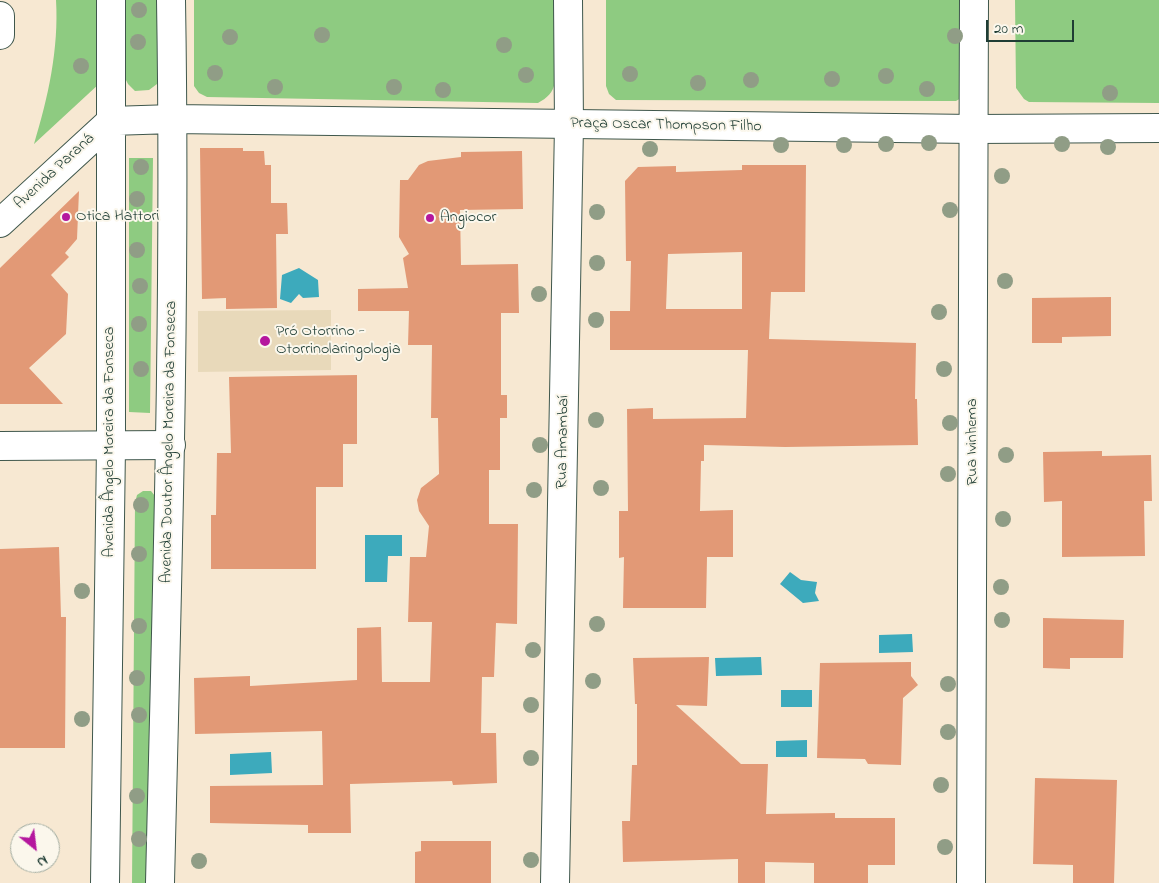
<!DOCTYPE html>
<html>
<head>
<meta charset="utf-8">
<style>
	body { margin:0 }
	#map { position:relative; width:1159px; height:883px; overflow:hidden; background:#f7e8d2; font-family:"Indie Flower",sans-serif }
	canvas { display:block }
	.north { position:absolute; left:10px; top:823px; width:50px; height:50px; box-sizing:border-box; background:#fbf7ec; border:1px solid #a3ada2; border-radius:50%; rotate:151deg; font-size:14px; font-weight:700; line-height:20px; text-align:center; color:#1f3d34 }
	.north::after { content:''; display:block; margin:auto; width:18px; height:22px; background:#b5179e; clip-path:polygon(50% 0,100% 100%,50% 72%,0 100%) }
	.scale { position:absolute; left:986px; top:20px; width:88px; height:22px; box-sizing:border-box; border:2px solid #1f3d34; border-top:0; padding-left:6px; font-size:15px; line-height:18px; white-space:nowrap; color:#1f3d34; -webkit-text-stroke:4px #fbf7ec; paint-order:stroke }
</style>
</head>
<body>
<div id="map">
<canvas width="1159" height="883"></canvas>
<div class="north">N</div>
<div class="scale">20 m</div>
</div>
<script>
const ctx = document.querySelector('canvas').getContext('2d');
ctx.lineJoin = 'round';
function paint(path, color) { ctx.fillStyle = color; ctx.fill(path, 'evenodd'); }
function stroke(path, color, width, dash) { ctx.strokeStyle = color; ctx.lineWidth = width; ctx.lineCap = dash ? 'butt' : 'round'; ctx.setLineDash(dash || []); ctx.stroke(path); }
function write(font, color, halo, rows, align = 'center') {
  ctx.font = font + ' "Indie Flower",sans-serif'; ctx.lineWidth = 4; ctx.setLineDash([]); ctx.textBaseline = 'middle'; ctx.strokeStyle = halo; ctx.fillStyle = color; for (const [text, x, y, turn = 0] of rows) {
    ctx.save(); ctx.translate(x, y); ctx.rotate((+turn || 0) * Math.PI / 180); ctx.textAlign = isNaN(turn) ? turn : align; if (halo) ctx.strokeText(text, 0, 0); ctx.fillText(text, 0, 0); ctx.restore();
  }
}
paint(new Path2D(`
	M 331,310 L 331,370 L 198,372 L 198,311 Z`), '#e8d9ba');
paint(new Path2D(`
	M 56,0 L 99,0 L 100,83 L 34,144 C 48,98 59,49 56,0 Z
	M 125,0 L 157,0 L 157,84 L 149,90 L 135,91 L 128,84 L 125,78 Z
	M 194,0 L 557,0 L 555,82 C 553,93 547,98 538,103 L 207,97 L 199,93 L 194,86 Z
	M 606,0 L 971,0 L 963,97 L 956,101 L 945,101 L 616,100 L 609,94 L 606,86 Z
	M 1015,0 L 1159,0 L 1159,103 L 1029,102 L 1024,99 L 1016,88 Z
	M 129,158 L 153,158 L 150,413 L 129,412 Z
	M 143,491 L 151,491 L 155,496 L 152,883 L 132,883 L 135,503 L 137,495 Z`), '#8ecb81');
paint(new Path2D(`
	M 299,268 L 318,280 L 319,297 L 303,298 L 299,294 L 291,303 L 280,299 L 282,275 Z
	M 365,535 L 402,535 L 402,556 L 388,556 L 387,582 L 365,582 Z
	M 790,572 L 801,580 L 817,582 L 815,593 L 819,601 L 803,603 L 780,584 Z
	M 912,634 L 913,652 L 879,653 L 879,635 Z
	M 761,657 L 762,675 L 716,676 L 715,658 Z
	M 781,690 L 812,690 L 812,707 L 781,707 Z
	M 807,740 L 807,757 L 776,757 L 776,741 Z
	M 271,752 L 272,773 L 230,775 L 230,754 Z`), '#3daabc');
paint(new Path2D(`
	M 200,148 L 243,148 L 243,151 L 264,151 L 265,165 L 271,165 L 271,203 L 287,203 L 288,234 L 276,234 L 277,308 L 226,309 L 226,298 L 202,299 Z
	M 522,151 L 523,209 L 460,210 L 461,265 L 518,264 L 519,313 L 501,313 L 501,395 L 507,395 L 507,418 L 500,418 L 500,470 L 489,470 L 489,524 L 518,524 L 517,624 L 496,623 L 494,677 L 482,677 L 481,733 L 496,733 L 497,783 L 453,785 L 452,781 L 350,784 L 351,833 L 308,833 L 308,825 L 210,823 L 210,786 L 323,785 L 322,731 L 195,734 L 194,678 L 250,676 L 250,686 L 357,680 L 357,628 L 381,627 L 382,682 L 430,682 L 432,622 L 408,622 L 410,557 L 426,557 L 429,526 L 419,511 L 417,500 L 421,488 L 439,474 L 438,418 L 431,418 L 432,345 L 408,345 L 409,311 L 358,311 L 358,289 L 408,288 L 403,258 L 409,254 L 399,237 L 400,180 L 408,180 L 419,165 L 428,161 L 461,157 L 461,152 Z
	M 742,165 L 806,165 L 805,292 L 771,292 L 769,339 L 916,343 L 915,399 L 917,399 L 918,445 L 785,447 L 704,445 L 704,461 L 701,461 L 700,511 L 733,510 L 733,557 L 707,557 L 706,608 L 623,608 L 624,557 L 619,558 L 619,511 L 628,511 L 627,409 L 653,408 L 653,419 L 746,418 L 748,350 L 610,350 L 610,311 L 630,311 L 631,261 L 626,261 L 625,181 L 638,167 L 676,166 L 676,172 L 742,170 ZM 742,252 L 742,309 L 666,309 L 668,254 Z
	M 79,191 L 77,239 L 65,253 L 69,257 L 51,275 L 68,294 L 66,334 L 29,368 L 63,404 L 0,404 L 0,268 Z
	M 1111,297 L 1111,336 L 1062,337 L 1062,343 L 1032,343 L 1032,298 Z
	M 357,375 L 357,444 L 343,444 L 343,487 L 316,487 L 316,569 L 211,569 L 211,515 L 216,515 L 217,453 L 231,453 L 229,377 Z
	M 1102,451 L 1102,456 L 1151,455 L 1152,501 L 1144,501 L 1145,556 L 1062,557 L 1062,501 L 1044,502 L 1043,452 Z
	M 59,547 L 61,617 L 66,617 L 65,748 L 0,748 L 0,549 Z
	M 1043,618 L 1124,620 L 1123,658 L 1070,658 L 1070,669 L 1043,668 Z
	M 709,657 L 707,706 L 676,705 L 741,764 L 768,764 L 766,814 L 835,813 L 835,818 L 895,818 L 895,865 L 868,865 L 868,883 L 814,883 L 814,863 L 765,862 L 765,883 L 738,883 L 738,859 L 623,862 L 622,821 L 630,821 L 632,765 L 637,765 L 637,704 L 635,704 L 633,658 Z
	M 911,662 L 911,676 L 918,685 L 903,698 L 901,765 L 868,764 L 865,759 L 817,758 L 820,663 Z
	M 1035,778 L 1117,780 L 1114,883 L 1073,883 L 1073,865 L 1033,864 Z
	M 421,841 L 491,841 L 491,883 L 415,883 L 415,852 L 421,851 Z`), '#e29976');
const street = new Path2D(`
	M 0,446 L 171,445
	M 555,883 L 569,125 L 568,0
	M 971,883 L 974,0`);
const secondary = new Path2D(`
	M 0,16 L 0,35
	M 0,223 L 111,121 L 173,119 L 974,129 L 1159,128
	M 105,883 L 111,446 L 111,0
	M 160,883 C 167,589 176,294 171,0`);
stroke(street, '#3f574c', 30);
stroke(secondary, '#3f574c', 30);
stroke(street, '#fff', 28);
stroke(secondary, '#fff', 28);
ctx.fillStyle = '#909d86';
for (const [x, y] of [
	[139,10],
	[322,35],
	[955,36],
	[230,37],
	[138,42],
	[504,45],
	[81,66],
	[215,73],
	[630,74],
	[526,75],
	[886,76],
	[832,79],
	[751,80],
	[698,83],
	[275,87],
	[394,87],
	[927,89],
	[443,90],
	[1110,93],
	[929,143],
	[886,144],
	[1062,144],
	[781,145],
	[844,145],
	[1108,147],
	[650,149],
	[141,167],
	[1002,176],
	[137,199],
	[950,210],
	[597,212],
	[137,250],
	[597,263],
	[1005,281],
	[140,286],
	[539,294],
	[939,312],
	[596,320],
	[139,324],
	[141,369],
	[944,369],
	[596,420],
	[950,423],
	[540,445],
	[1006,455],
	[948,474],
	[601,488],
	[534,490],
	[141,505],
	[1003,519],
	[139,554],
	[1001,587],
	[82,591],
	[1002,620],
	[597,624],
	[139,626],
	[533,650],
	[137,678],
	[593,681],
	[948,684],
	[531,705],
	[139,715],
	[82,719],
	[948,732],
	[531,758],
	[941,785],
	[137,796],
	[139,839],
	[945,847],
	[531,860],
	[199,861]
]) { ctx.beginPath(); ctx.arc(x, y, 8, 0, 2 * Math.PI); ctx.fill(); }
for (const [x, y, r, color] of [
	[66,217,5,"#b5179e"],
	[430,218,5,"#b5179e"],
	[265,341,6,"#b5179e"]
]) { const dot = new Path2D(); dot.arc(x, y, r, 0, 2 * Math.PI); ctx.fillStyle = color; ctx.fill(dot); stroke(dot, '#fbf7ec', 2); }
write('16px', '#1f3d34', '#fbf7ec', [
	["Praça Oscar Thompson Filho",666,126,1],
	["Avenida Paraná",55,172,-43],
	["Avenida Ângelo Moreira da Fonseca",110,442,-90],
	["Avenida Doutor Ângelo Moreira da Fonseca",170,442,-89],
	["Rua Amambaí",564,442,-89],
	["Rua Ivinhema",973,442,-90]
]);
write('16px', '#1f3d34', '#fbf7ec', [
	["Otica Hattori",76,217],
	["Angiocor",440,218],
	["Pró Otorrino -",276,332],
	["Otorrinolaringologia",276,350]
], 'left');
</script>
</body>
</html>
